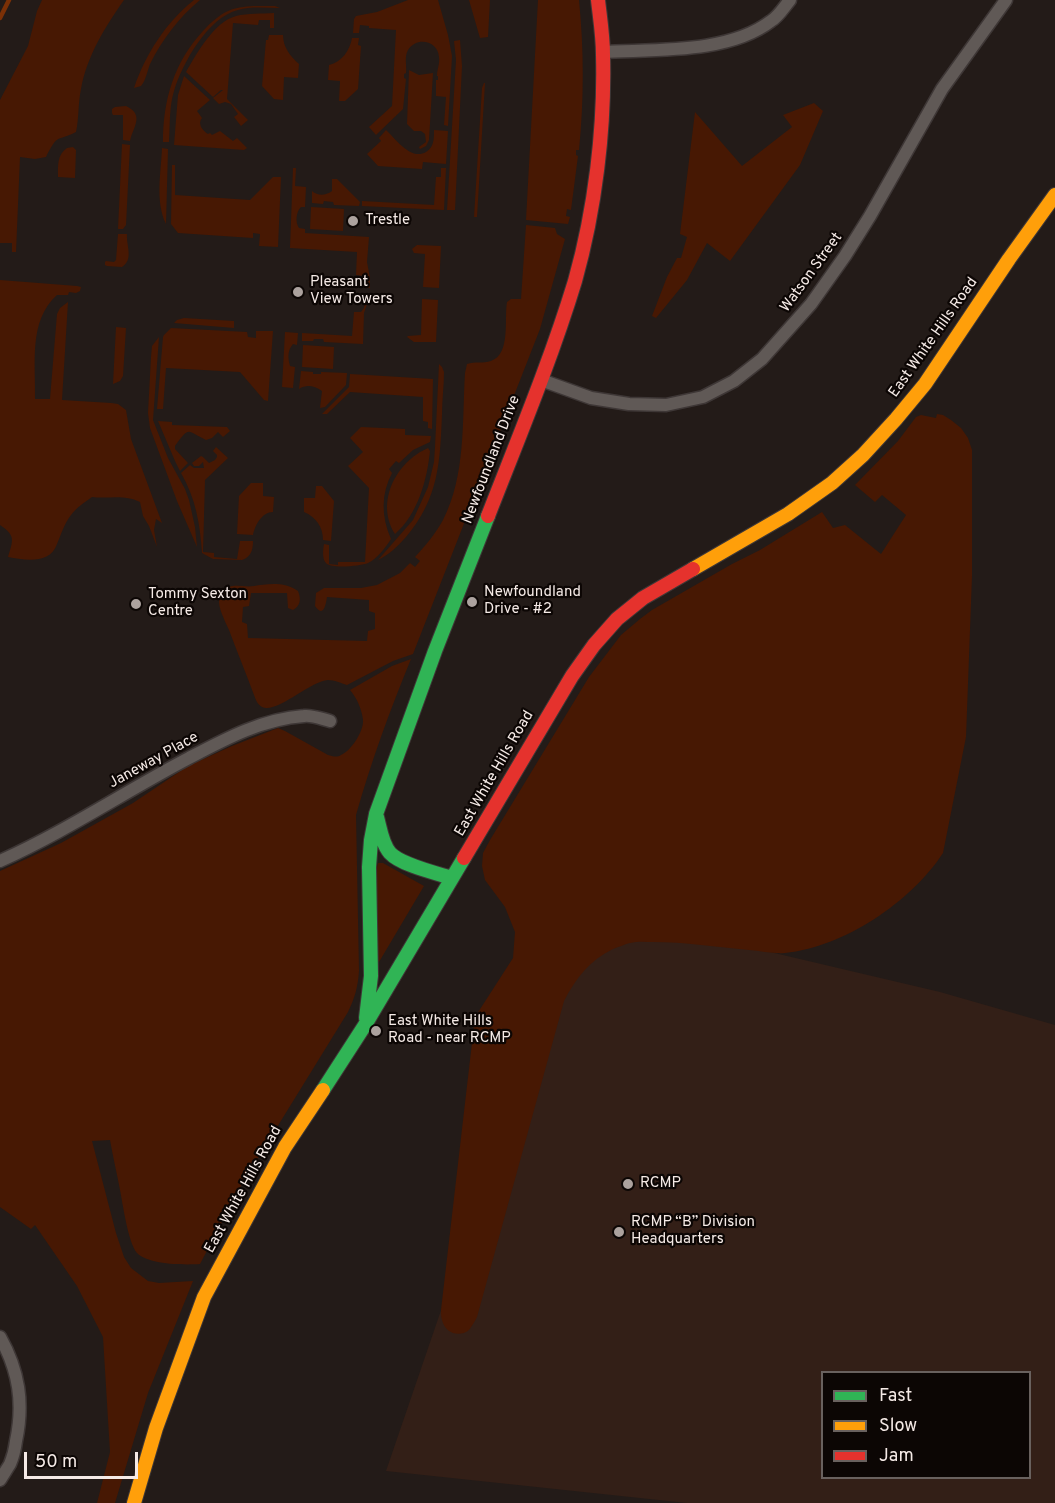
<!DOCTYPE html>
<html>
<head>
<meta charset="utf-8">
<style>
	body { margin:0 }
	#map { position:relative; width:1055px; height:1503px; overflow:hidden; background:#231b18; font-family:Overpass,sans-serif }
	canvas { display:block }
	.legend { position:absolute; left:821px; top:1371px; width:210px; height:108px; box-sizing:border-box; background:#0c0604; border:2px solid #69615e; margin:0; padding:8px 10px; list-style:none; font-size:18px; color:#f5eae6 }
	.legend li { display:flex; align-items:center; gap:12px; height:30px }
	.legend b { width:30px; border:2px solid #69615e }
	.scale { position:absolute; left:24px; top:1452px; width:114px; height:27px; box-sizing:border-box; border:3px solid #f5eae6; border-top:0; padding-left:8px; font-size:18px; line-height:21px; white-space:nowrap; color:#f5eae6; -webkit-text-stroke:4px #0c0604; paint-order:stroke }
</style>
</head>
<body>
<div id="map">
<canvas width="1055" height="1503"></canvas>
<ul class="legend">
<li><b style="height:8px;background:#30b455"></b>Fast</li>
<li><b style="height:8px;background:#ff9f0a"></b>Slow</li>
<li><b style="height:8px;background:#e5322d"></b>Jam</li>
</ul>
<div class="scale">50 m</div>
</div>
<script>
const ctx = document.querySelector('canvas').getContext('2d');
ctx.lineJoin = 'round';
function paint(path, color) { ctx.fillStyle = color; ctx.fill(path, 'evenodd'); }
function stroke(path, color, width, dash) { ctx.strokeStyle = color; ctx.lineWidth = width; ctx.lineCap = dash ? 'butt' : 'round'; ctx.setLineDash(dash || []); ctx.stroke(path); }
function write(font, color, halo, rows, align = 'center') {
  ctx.font = font + ' Overpass,sans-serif'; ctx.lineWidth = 4.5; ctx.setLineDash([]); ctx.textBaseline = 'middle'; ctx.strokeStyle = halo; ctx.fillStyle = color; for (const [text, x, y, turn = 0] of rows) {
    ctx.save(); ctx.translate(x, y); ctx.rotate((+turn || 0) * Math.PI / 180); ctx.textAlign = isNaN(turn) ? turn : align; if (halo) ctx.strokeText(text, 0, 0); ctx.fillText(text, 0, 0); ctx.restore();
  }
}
paint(new Path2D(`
	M 579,907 L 940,992 L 1055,1025 L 1055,1503 L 687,1503 L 386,1471 ZM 822,1372 L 1030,1372 L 1030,1478 L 822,1478 Z`), '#331f17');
paint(new Path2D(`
	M 42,0 L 124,0 C 105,27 87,56 81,89 C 78,103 79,118 76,132 C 56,142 58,133 46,157 L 35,159 L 20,157 L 16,252 L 12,252 L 12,243 L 0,243 L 0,100 L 28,46 L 37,11 Z
	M 194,0 L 200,0 C 179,17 162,40 150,64 C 147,72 146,80 141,86 L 134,88 C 145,55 166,22 194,0 Z
	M 408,0 L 438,0 L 448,35 L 452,56 L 448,126 L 444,125 L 446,97 L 436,96 L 436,80 L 438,80 L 438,76 L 437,76 C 437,69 440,64 439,57 C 438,41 417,36 408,50 C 404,57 407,66 406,73 L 404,74 L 404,78 L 406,79 L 403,109 L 376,135 L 369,127 L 392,106 L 396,30 L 369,28 L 369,26 L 360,25 L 359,33 L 353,33 L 354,19 L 356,16 L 377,12 Z
	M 469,0 L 490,0 L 488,37 L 480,38 Z
	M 538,0 L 579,0 C 584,50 584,100 579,150 L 576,150 L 576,155 L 578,156 L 571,210 L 567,209 L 566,216 L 570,217 L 568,224 L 526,220 Z
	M 275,6 L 280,8 C 266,8 251,6 238,10 C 208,17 182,64 174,91 C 169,107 170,126 169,142 L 163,142 C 163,100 174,62 203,31 C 211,22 221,13 233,9 C 246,5 261,6 275,6 Z
	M 274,13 L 274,28 L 270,28 L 270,20 L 259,20 L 258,25 L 233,23 L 227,99 L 248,120 L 241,126 L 234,117 L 238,114 L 231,104 L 225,102 L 219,104 L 213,98 L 223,90 L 221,90 L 213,97 L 186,72 C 197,53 214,22 236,16 C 248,13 262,14 274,13 Z
	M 269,35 L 283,35 C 283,47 290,56 299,64 L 298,78 L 284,77 L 283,100 L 274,99 L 262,86 L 266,40 L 268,40 Z
	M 352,38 L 359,38 L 358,45 L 361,46 L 358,89 L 345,101 L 339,101 L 340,81 L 328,80 L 329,65 C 342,62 350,50 352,38 Z
	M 460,40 L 462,66 L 455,210 L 447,210 L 456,60 L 454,41 Z
	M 409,70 L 419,75 L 433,73 L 429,140 L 426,146 L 420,149 L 419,147 L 426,142 L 425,134 L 421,131 L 414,131 L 407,124 Z
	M 184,76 L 210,100 L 197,111 L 202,118 C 197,124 203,131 208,134 L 210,133 L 212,135 L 220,131 L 233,141 L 237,138 L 247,148 L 244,150 L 174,145 L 178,95 Z
	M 484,83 L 485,83 L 477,217 L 474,217 L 482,88 Z
	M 814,103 L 823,111 L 800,165 L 730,261 L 707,243 L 687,280 L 656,318 L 652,316 L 667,277 L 677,258 L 681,258 L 687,237 L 680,234 L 695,112 L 742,166 L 792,127 L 783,115 Z
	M 126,106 C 145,115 133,127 130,141 L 123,140 L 123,115 L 113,115 L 112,113 L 112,109 L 115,107 Z
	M 386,130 C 396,139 411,161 426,152 C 434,147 434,139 434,130 L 448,131 L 446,164 L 423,162 L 422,169 L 378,166 L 367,154 L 381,141 L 379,138 Z
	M 122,144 L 130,145 L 126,225 L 123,229 L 118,229 Z
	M 73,147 L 76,150 L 75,178 L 58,177 C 58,165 57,155 67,148 Z
	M 162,148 L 168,149 L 166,224 C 155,201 161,173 162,148 Z
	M 172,165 L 175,165 L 175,195 L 250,200 L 273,177 L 281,177 L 278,247 L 259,246 L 260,234 L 253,233 L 253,238 L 178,233 L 171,224 Z
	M 293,168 L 296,168 L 295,186 L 306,187 L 305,207 L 301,207 C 296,212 295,222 299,228 L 305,229 L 305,233 L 369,237 L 367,262 L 370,278 L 370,288 L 366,288 L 366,281 L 364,276 L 356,275 L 357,252 L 290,248 Z
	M 441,168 L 446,168 L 444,210 L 362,206 L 362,201 L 338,176 L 362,201 L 434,205 L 436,177 L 441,177 Z
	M 332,179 L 337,179 L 360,202 L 359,206 L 334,205 L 333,202 L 324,201 L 323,204 L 312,203 L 312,191 C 318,196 325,196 332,191 Z
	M 311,207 L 344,209 L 343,231 L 310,229 Z
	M 526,225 L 555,228 L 557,234 L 565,239 L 540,329 L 413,654 L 393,661 L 347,685 C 341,683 334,680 328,680 C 310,681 277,714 262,707 C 257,704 256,700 254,695 C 246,673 237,652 229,630 C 225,621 218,608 219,599 C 219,596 221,593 223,591 C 231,582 244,588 254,586 C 266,584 285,581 298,591 C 301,598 301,606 293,610 L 288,608 L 287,593 L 251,593 L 249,606 L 243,607 L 242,622 L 247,624 L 248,638 L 367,641 L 368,631 L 375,629 L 375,613 L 369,611 L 369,600 L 327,597 C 326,603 324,619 315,606 L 316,593 L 324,588 L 361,588 L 377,585 L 400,573 L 410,563 L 415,567 L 420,561 L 415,557 C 426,545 436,533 443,520 C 466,475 462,422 465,373 L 467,364 C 475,361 483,364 491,361 C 511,354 504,319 507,302 L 511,299 L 521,299 Z
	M 118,234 L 127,234 C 126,246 134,259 122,267 L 107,266 L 105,265 L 105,262 L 106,261 L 114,262 L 116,260 Z
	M 417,245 L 441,246 L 439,288 L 423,287 L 425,254 L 414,253 L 412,249 Z
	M 0,280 L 77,286 L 81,287 L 80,291 L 76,293 L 69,292 L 68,295 L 57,295 C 28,321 36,364 35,399 L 50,399 L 57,314 L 60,308 L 68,302 L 62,400 L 111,403 L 118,404 L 126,410 L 131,439 L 162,523 L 156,519 L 154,530 L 157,547 L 149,526 L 143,516 L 140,502 C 124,494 109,499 92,497 C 85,502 76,508 71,515 C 64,524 61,535 57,544 C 50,565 24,560 8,557 C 13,540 16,536 0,525 Z
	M 370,295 L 364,313 L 363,344 L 324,342 L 323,339 L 314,339 L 313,341 L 302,341 L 302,333 L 352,336 L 354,312 L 361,312 L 364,308 L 366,296 Z
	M 422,299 L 438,300 L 436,342 L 414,342 L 407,337 L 408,336 L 421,335 Z
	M 184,318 L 234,321 L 234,328 L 174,323 L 177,320 Z
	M 116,327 L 126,328 L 123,376 L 120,381 L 113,384 Z
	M 171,328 L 247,332 L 248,337 L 256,338 L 256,331 L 273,331 L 268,401 L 264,400 L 240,372 L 166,368 L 163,409 L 157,409 L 163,337 L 164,335 Z
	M 285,332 L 298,333 L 297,345 L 293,344 C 287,351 288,358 290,366 L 295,367 L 293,388 L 282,387 Z
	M 159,337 L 153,420 L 168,458 L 185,489 L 189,500 L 195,527 L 197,547 L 177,501 L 150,428 L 148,413 L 151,357 L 152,346 Z
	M 303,345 L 334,347 L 333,369 L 302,367 Z
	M 439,364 L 442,367 L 444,372 C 444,386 442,400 442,414 C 440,462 439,498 406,537 C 397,547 390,554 378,560 L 413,520 L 428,487 L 434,462 L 435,447 Z
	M 301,371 L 313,372 L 313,374 L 321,374 L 321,372 L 347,373 L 346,385 L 325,407 L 320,408 L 322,391 C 314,386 307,384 299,389 Z
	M 350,374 L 433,379 L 432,429 L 428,428 L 428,422 L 423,421 L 423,397 L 350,392 L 327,414 L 322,414 L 349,387 Z
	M 937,414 L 943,415 L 951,420 L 961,428 L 968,438 L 972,450 L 972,576 L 966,737 L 943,853 C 911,902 844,947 785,953 C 774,954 761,951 749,950 C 717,947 685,942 653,942 C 646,942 638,941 630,943 C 625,944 619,947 613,949 C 590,960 576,978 564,1001 L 477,1317 C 475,1321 472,1326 469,1330 C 459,1338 445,1333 442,1320 C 441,1317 441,1314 441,1310 L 475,1017 L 513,958 L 515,932 L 505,907 L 485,880 L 482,866 L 483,853 L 490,840 L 589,677 L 621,635 L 640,619 L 652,610 L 732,564 L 760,550 L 822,512 L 833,528 L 845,525 L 881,554 L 906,515 L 882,495 L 875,502 L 855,485 L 898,441 L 916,417 L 921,415 L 936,418 Z
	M 158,421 L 172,422 L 172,425 L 227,427 L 230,431 L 223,437 L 218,432 L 212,438 L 206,440 C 187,431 190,425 175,446 L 175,449 L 188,463 L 180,471 L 175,461 Z
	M 361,427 L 405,429 L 405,435 L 431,436 L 430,442 L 413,450 L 399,463 L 396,461 L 389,469 L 392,473 C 381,494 381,516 391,539 C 386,547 377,559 368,563 C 361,566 331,569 326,563 C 322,559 323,550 324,544 L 329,545 L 329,564 L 338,565 L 338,562 L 365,562 L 369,488 L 348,466 L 363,452 L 350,438 Z
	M 216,447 L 228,458 L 205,480 L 203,552 L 214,553 L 214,557 L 237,559 L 240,541 L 253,541 C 253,550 251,557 242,560 L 213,559 L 202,553 C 200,524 196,499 181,473 L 190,465 L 194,468 L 204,468 L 203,462 L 199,466 L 194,466 L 192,463 L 201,456 L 203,457 L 209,463 L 215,460 L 217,457 L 217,455 L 213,451 Z
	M 428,448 L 430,451 C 427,480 418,514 395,534 C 375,502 396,462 428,448 Z
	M 251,483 L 263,483 L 263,496 L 274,497 L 273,512 C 262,512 255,525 253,535 L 237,534 L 239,496 Z
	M 316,486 L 322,486 L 334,501 L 331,541 L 323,540 C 323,527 316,517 304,512 L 304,498 L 315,498 Z
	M 411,659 C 390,710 371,762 356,815 L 359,971 C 358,986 355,998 348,1012 L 242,1184 L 200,1264 C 185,1265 149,1265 137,1253 C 128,1242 123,1205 120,1190 C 117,1174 113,1157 110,1140 L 92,1141 L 116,1233 L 124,1257 L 131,1268 L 148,1281 L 159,1283 L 193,1281 L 148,1393 L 115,1503 L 97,1503 L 110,1452 L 103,1337 L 77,1286 L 35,1225 L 31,1229 L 0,1207 L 0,871 L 61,843 L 133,803 L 188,766 L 232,746 L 278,728 L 285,731 L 328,755 C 332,756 337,758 341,755 C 351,751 364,731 363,720 C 362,710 357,698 350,690 L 392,666 Z
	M 378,863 L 383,863 L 424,886 L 379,962 L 377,960 L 377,867 Z`), '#471803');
stroke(new Path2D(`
	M 0,18 L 9,0`), '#7b3006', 4.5);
const street = new Path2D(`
	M 603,52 C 655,49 728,54 771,21 C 779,16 784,7 790,0
	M 541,380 L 591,398 L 629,404 L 666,405 L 703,397 L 734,381 L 762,359 L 811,304 L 845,256 L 870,216 L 942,89 L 1006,0
	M 0,861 C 65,832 126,791 189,758 C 225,739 262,719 304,716 C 312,715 322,719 330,721
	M 0,1337 C 19,1371 24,1403 16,1441 C 15,1449 13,1457 10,1464 C 7,1469 3,1475 0,1480`);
const fast = new Path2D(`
	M 377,817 C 380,828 382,844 390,853 C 401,865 436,873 452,878
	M 366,1018 L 371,976 L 369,867 L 371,840 L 376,814 L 435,651 L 488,516
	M 323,1090 L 365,1025 L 464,858`);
const slow = new Path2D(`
	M 693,569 L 788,514 L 832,483 L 863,455 L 896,419 L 925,384 L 1009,259 L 1055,195
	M 134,1503 L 156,1428 L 204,1297 L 285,1147 L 323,1090`);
const jam = new Path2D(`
	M 488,516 C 518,439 551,360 575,281 C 595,210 605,128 603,55 C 603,36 600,18 598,0
	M 464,858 L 572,676 L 594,645 L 617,619 L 643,598 L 693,569`);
stroke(street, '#3e3736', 15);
stroke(fast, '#3e3736', 16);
stroke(slow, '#3e3736', 16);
stroke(jam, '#3e3736', 16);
stroke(street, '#605956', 12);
stroke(fast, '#30b455', 14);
stroke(slow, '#ff9f0a', 14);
stroke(jam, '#e5322d', 14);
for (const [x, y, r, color] of [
	[353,221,6,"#aca29e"],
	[298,292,6,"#aca29e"],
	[472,602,6,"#aca29e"],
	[136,604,6,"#aca29e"],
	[376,1031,6,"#aca29e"],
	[628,1184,6,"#aca29e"],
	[619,1232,6,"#aca29e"]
]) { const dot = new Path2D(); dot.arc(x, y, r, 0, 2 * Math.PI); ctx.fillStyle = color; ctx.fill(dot); stroke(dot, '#0c0604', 2); }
write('15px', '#f5eae6', '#0c0604', [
	["Trestle",365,221],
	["Pleasant",310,283],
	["View Towers",310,300],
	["Newfoundland",484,593],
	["Drive - #2",484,610],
	["Tommy Sexton",148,595],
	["Centre",148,612],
	["East White Hills",388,1022],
	["Road - near RCMP",388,1039],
	["RCMP",640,1184],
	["RCMP “B” Division",631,1223],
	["Headquarters",631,1240]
], 'left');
write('15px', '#f5eae6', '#0c0604', [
	["Watson Street",812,273,-54],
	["East White Hills Road",934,338,-55],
	["Newfoundland Drive",492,460,-69],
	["Janeway Place",154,761,-29],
	["East White Hills Road",495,774,-60],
	["East White Hills Road",244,1190,-61]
]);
</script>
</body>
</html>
